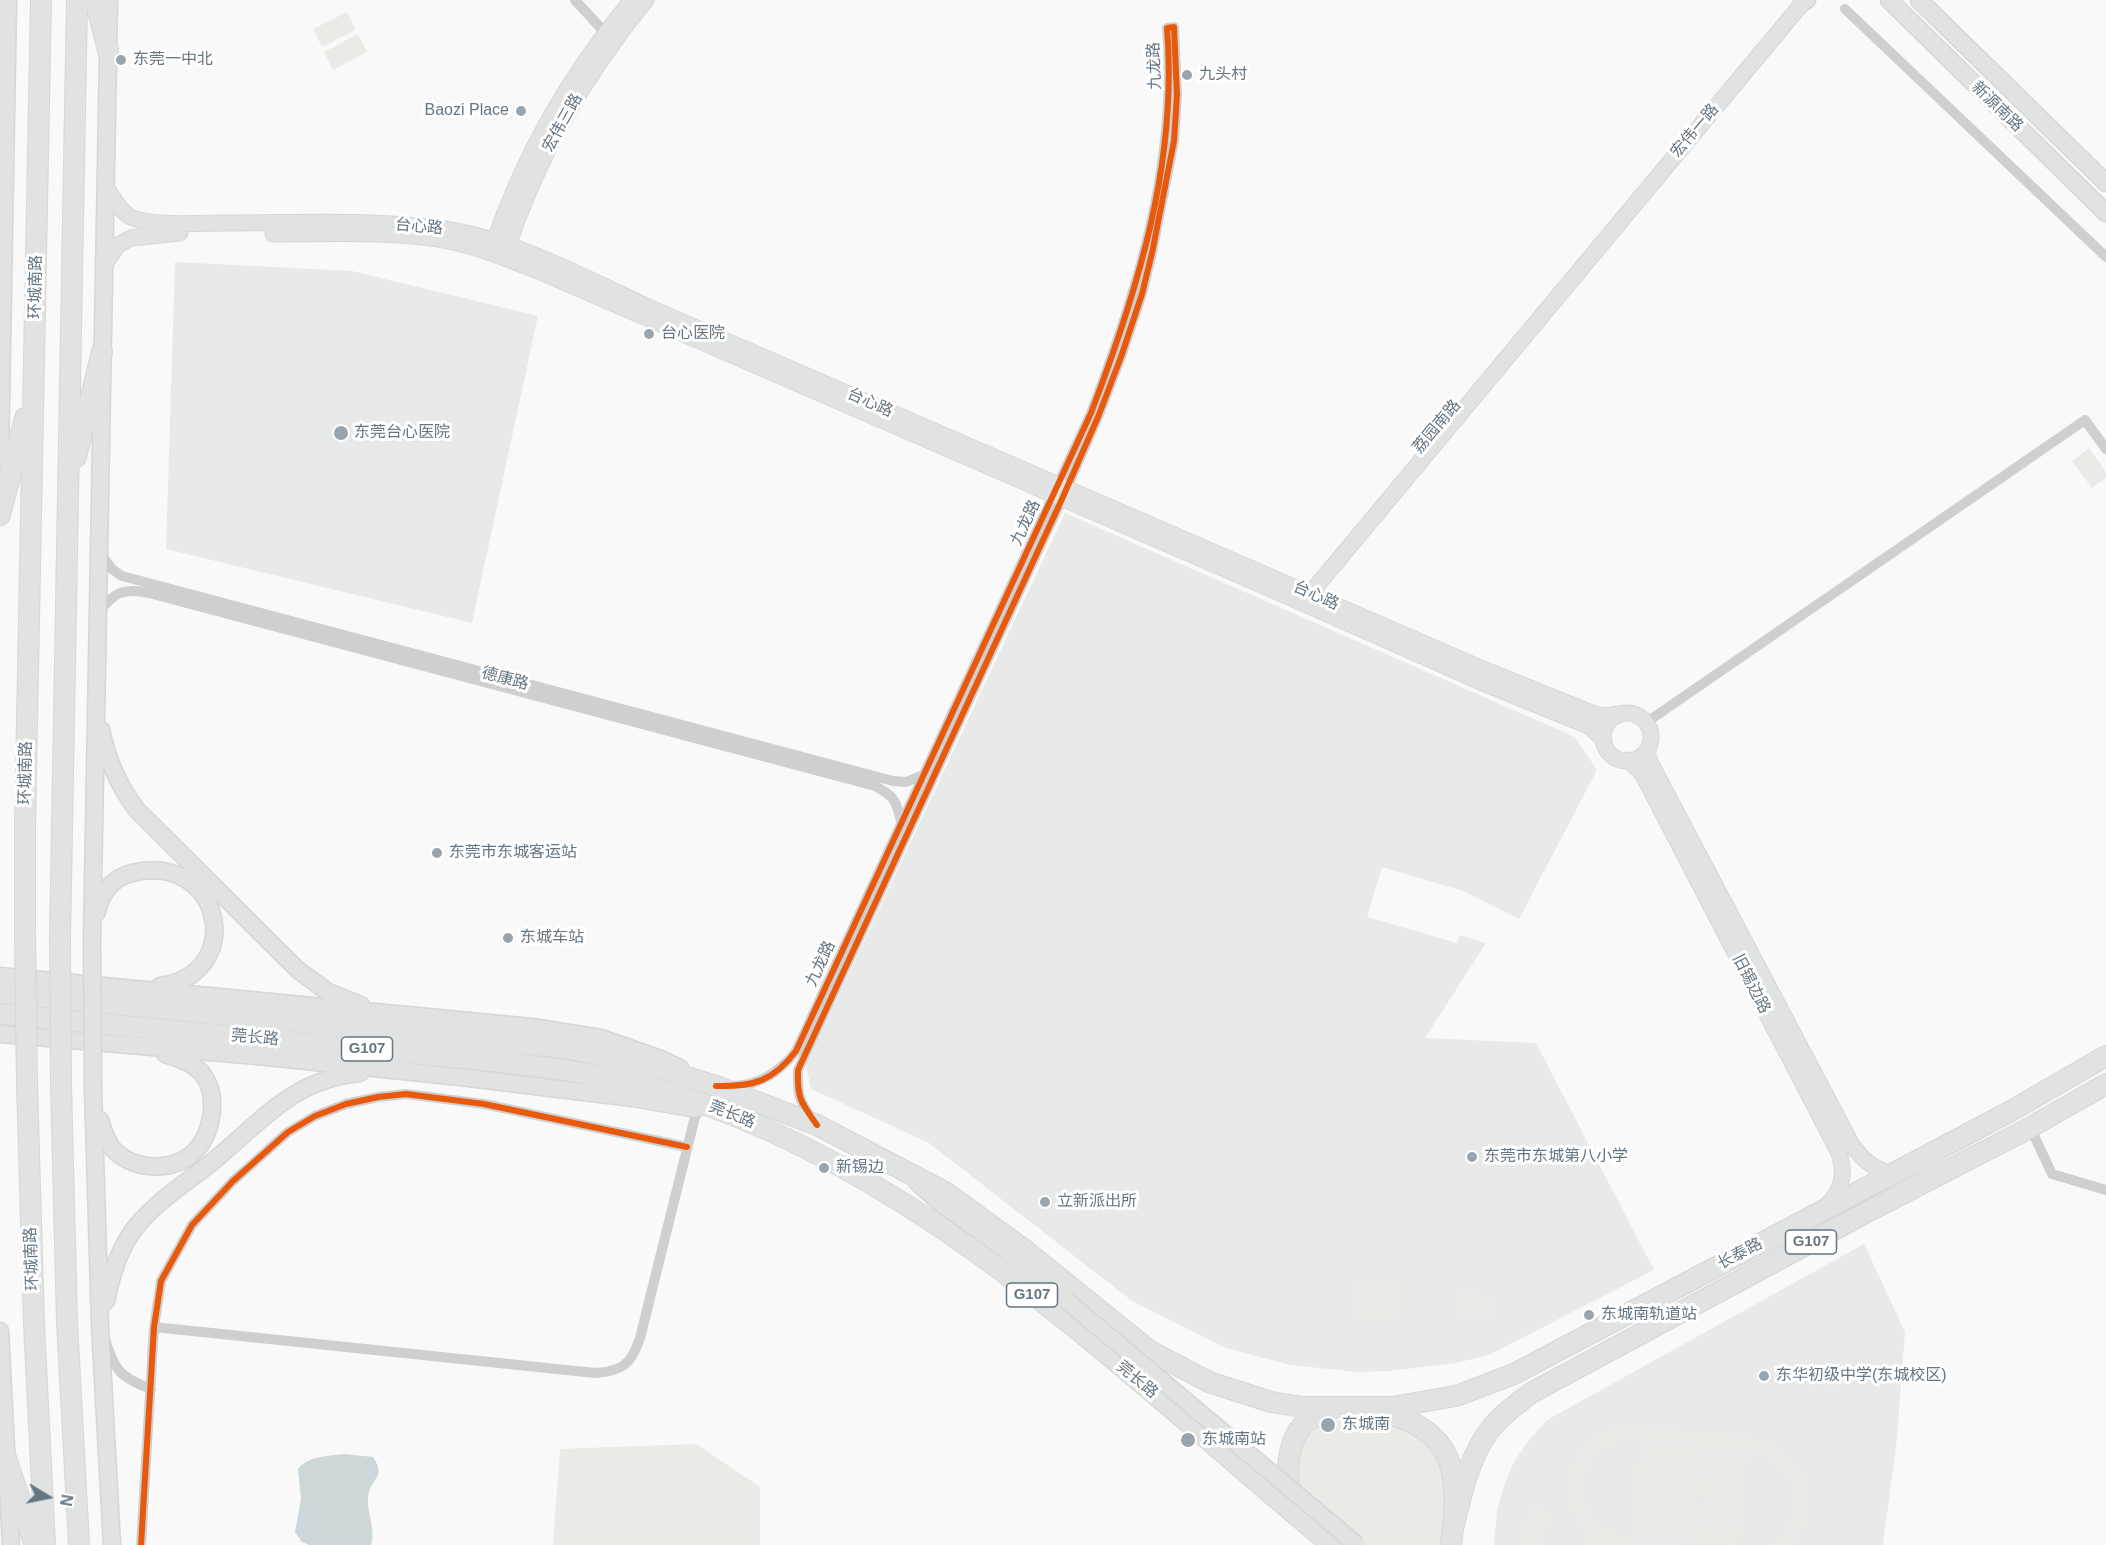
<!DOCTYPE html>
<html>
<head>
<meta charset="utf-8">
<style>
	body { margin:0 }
	#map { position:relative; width:2106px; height:1545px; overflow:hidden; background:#f9f9f9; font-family:Arial,sans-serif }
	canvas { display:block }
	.north { position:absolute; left:18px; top:1467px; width:60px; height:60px; -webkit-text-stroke:4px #fff; paint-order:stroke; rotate:100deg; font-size:16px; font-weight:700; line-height:24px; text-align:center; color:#657683 }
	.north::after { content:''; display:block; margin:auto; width:21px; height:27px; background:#657683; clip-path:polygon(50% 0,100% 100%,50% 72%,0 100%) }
</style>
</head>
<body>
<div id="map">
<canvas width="2106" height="1545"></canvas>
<div class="north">N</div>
</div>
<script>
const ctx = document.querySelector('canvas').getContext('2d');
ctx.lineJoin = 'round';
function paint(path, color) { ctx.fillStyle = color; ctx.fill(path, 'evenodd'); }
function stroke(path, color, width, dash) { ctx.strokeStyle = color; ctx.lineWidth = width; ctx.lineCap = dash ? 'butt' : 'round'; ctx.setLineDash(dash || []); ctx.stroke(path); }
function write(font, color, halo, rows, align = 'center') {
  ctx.font = font + ' Arial,"Noto Sans SC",sans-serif'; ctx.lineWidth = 6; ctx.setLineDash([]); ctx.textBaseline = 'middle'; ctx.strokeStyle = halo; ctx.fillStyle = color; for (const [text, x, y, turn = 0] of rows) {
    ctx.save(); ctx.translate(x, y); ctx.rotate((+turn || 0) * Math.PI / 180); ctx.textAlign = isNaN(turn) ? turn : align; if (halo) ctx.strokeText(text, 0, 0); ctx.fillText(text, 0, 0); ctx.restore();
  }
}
paint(new Path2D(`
	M 175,262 L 352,271 L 538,316 L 472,623 L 166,549 Z
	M 1065,513 L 1575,737 L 1597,770 L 1519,919 L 1463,891 L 1382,867 L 1367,917 L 1457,943 L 1460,935 L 1486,943 L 1425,1038 L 1536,1043 L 1654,1270 L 1489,1355 L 1456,1363 L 1390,1371 L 1357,1372 L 1291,1365 L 1226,1348 L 1132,1301 L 929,1143 L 811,1089 L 806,1065 Z
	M 1864,1244 L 1905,1332 L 1897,1438 L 1883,1545 L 1494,1545 L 1497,1511 L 1504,1486 L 1514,1462 L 1529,1440 L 1547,1420 Z`), '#e8e9e9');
paint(new Path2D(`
	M 347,12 L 356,30 L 322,47 L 313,29 Z
	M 358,34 L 367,52 L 333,70 L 324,52 Z
	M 2089,448 L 2106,472 L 2106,478 L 2092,488 L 2072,461 Z
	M 1357,1278 L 1378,1279 L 1376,1318 L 1355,1317 Z
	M 1382,1279 L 1402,1281 L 1400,1319 L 1380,1318 Z
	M 1455,1293 L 1493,1295 L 1492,1316 L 1454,1314 Z
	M 1372,1418 L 1396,1420 L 1422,1432 L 1439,1455 L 1446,1484 L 1442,1545 L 1338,1545 L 1295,1481 L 1301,1437 L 1312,1422 Z
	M 1630,1425 L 1753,1438 C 1803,1449 1827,1505 1791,1545 L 1769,1545 C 1811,1518 1799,1462 1751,1452 C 1723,1449 1696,1445 1668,1442 C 1654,1440 1637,1436 1623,1439 C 1579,1448 1569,1509 1607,1531 C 1628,1543 1665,1542 1689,1545 L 1586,1545 L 1587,1533 C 1551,1489 1573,1432 1630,1425 Z
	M 696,1444 L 760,1487 L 760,1545 L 553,1545 L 560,1449 Z
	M 1641,1444 L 1703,1452 L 1692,1541 L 1630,1534 Z
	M 1709,1452 L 1747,1457 L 1744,1478 L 1706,1473 Z
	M 1706,1475 L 1744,1480 L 1742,1501 L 1704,1496 Z
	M 1703,1499 L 1741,1503 L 1739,1524 L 1701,1520 Z
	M 1528,1508 L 1548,1510 L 1544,1545 L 1523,1545 Z
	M 1701,1522 L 1739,1526 L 1736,1545 L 1698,1543 Z`), '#e8ebe6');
paint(new Path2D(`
	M 344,1454 L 373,1457 C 387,1478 370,1478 368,1497 C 367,1515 376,1528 371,1545 L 309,1545 L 302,1542 L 295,1532 L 301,1499 L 298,1469 C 307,1456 329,1456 344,1454 Z`), '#ced6d9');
const secondary = new Path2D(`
	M 106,188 C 113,197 119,210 129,216 C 148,227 201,223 223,223 C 294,223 367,219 437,228 C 510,237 582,276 648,307 L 1490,672 L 1594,714 L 1605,716 L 1619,714
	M 273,234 C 332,234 405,230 462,244 C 487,250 511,261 536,270 L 1273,590 L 1483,683 L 1589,726 L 1604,740
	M 491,251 C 523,156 568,77 632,0
	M 505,255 C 535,161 584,76 646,0
	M 105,264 L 118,245 L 131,238 L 180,233
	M 1304,601 L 1805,0
	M1603 737a24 24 0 1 1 48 0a24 24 0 1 1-48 0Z
	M 1648,748 L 1648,757 L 1652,766 L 1852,1145 C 1862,1159 1874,1170 1891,1173
	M 1628,760 L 1642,773 L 1839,1153 C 1846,1175 1842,1191 1825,1207`);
const primary = new Path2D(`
	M 1889,0 L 2106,213
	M 1919,0 L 2106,183
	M 1802,3 L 1807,0
	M 0,459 L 8,0
	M 101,730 C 108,761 118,785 137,810 L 298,970 L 328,992 L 361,1005
	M 97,912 C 101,893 112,878 132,873 C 222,851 248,974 160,986
	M 92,940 L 109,0
	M 0,976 L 532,1027 L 601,1038 L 661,1059 L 680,1068
	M 0,1034 L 257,1056 L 460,1077 L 633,1098 L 696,1109
	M 93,1087 L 100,1325 L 112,1545
	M 100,1120 C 103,1130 106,1140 113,1149 C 133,1170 171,1173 193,1153 C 212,1136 219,1098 204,1076 C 196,1064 179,1058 165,1054
	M 917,1182 L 939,1202 L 999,1245 L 1066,1300
	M 106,1301 C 112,1273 120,1244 140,1222 C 160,1199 187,1182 211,1163 C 260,1123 292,1079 360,1073
	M 0,1331 L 11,1545`);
const highway = new Path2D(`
	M 95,0 L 108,50
	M 76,457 L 102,352
	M 0,515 L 25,418
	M 25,933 L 25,824 L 41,0
	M 60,938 L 77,0
	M 0,993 L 566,1048 L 661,1069 L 716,1086 L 817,1125 L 945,1192 L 1026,1251 L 1150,1351 L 1209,1382 L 1271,1402 L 1303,1407 L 1392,1407 L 1456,1396 L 1514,1374 L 2011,1111 L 2106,1056
	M 0,1014 C 129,1026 257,1039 386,1051 C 492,1061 600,1067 701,1103 C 946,1190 1136,1383 1332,1545
	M 27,1083 L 34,1324 L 45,1545
	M 61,1085 L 67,1322 L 79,1545
	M 1380,1412 C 1458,1429 1460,1476 1451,1545
	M 5,1455 L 35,1545
	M 1293,1501 C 1285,1478 1286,1441 1305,1423 C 1310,1417 1323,1414 1331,1410
	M 1454,1524 C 1462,1492 1469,1458 1489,1431 C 1500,1416 1516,1405 1531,1393 L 1867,1212 L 2022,1132 L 2106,1084`);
stroke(secondary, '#d5d6d7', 17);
stroke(primary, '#d5d6d7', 19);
stroke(highway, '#d5d6d6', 22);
stroke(new Path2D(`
	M 575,0 L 609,37
	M 1845,9 L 2106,257
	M 100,553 L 112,569 L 122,576 L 893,781 L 906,782 L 923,775
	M 98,612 C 115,593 122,587 149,593 L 875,786 C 894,796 896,800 901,821
	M 1647,722 L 2085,420 L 2106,449
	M 728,1086 C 758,1087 779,1073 796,1051 L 1091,413 C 1138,290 1178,161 1167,28 L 1174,27 L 1177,95 L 1174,141 L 1152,253 L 1142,294 L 1121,357 L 1098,417 L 1062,499 L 798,1070 C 797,1093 799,1101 813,1120
	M 2030,1127 L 2052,1174 L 2106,1190
	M 154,1327 L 595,1373 C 622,1371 631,1365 640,1338 L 697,1109
	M 105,1340 C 116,1371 119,1377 151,1389
	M 141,1545 L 154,1327 L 161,1281 L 192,1225 L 233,1181 L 288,1132 L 315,1116 L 346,1104 L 378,1097 L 406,1094 L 484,1104 L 687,1147`), '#cecfd0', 10);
stroke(secondary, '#e1e2e2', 15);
stroke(primary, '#e1e2e2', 16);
stroke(highway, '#e1e2e2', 20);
const primaryBridge = new Path2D(`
	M 92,940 L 93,1087
	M 1066,1300 L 1357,1545`);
const highwayBridge = new Path2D(`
	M 25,933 L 27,1083
	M 60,938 L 61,1085`);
stroke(primaryBridge, '#d5d6d7', 19, []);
stroke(highwayBridge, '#d5d6d6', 22, []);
stroke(primaryBridge, '#e1e2e2', 16);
stroke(highwayBridge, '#e1e2e2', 20);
stroke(new Path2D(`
	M 716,1086 C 754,1087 773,1081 796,1051 L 1091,413 C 1138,290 1178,161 1167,28 L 1174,27 L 1177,95 L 1174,141 L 1152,253 L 1142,294 L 1121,357 L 1098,417 L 1062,499 L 798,1070 C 797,1098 801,1103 817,1125
	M 141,1545 L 154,1327 L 161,1281 L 192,1225 L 233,1181 L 288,1132 L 315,1116 L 346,1104 L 378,1097 L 406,1094 L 484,1104 L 687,1147`), '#e8590c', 6);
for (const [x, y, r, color] of [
	[121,60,6,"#99a4ac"],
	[1187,75,6,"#99a4ac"],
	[521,111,6,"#99a4ac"],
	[649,334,6,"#99a4ac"],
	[341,433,8,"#99a4ac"],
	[437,853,6,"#99a4ac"],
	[508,938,6,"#99a4ac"],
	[1472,1157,6,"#99a4ac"],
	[824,1168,6,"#99a4ac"],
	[1045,1202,6,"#99a4ac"],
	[1589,1315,6,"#99a4ac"],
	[1764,1376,6,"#99a4ac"],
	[1328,1425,8,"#99a4ac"],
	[1188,1440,8,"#99a4ac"]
]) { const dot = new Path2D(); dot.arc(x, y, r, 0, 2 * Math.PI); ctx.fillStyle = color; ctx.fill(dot); stroke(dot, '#fff', 2); }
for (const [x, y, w] of [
	[367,1049,51],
	[1811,1242,51],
	[1032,1295,51]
]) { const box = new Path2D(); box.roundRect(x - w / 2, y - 12, w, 24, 4.5); ctx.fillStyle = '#fff'; ctx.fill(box); stroke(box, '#657683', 1.5); }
write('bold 15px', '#657683', null, [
	["G107",367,1049],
	["G107",1811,1242],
	["G107",1032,1295]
]);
write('16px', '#657683', '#fff', [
	["东莞一中北",133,60],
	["九头村",1199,75],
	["Baozi Place",509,111,"right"],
	["台心医院",661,334],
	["东莞台心医院",354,433],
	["东莞市东城客运站",449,853],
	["东城车站",520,938],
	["东莞市东城第八小学",1484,1157],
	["新锡边",836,1168],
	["立新派出所",1057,1202],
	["东城南轨道站",1601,1315],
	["东华初级中学(东城校区)",1776,1376],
	["东城南",1342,1425],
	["东城南站",1202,1440]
], 'left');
write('16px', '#657683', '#fff', [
	["九龙路",1155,66,-92],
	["新源南路",1997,107,44],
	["宏伟三路",563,123,-61],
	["宏伟一路",1695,131,-50],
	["台心路",419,227,5],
	["环城南路",36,287,-89],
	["台心路",870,403,24],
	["荔园南路",1437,427,-50],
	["九龙路",1026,523,-65],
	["台心路",1316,596,24],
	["德康路",505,679,15],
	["环城南路",26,773,-89],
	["九龙路",821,964,-65],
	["旧锡边路",1751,984,63],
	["莞长路",255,1038,5],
	["莞长路",732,1115,22],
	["长泰路",1740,1254,-28],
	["环城南路",32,1259,-92],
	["莞长路",1137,1380,40]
]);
</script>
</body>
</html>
